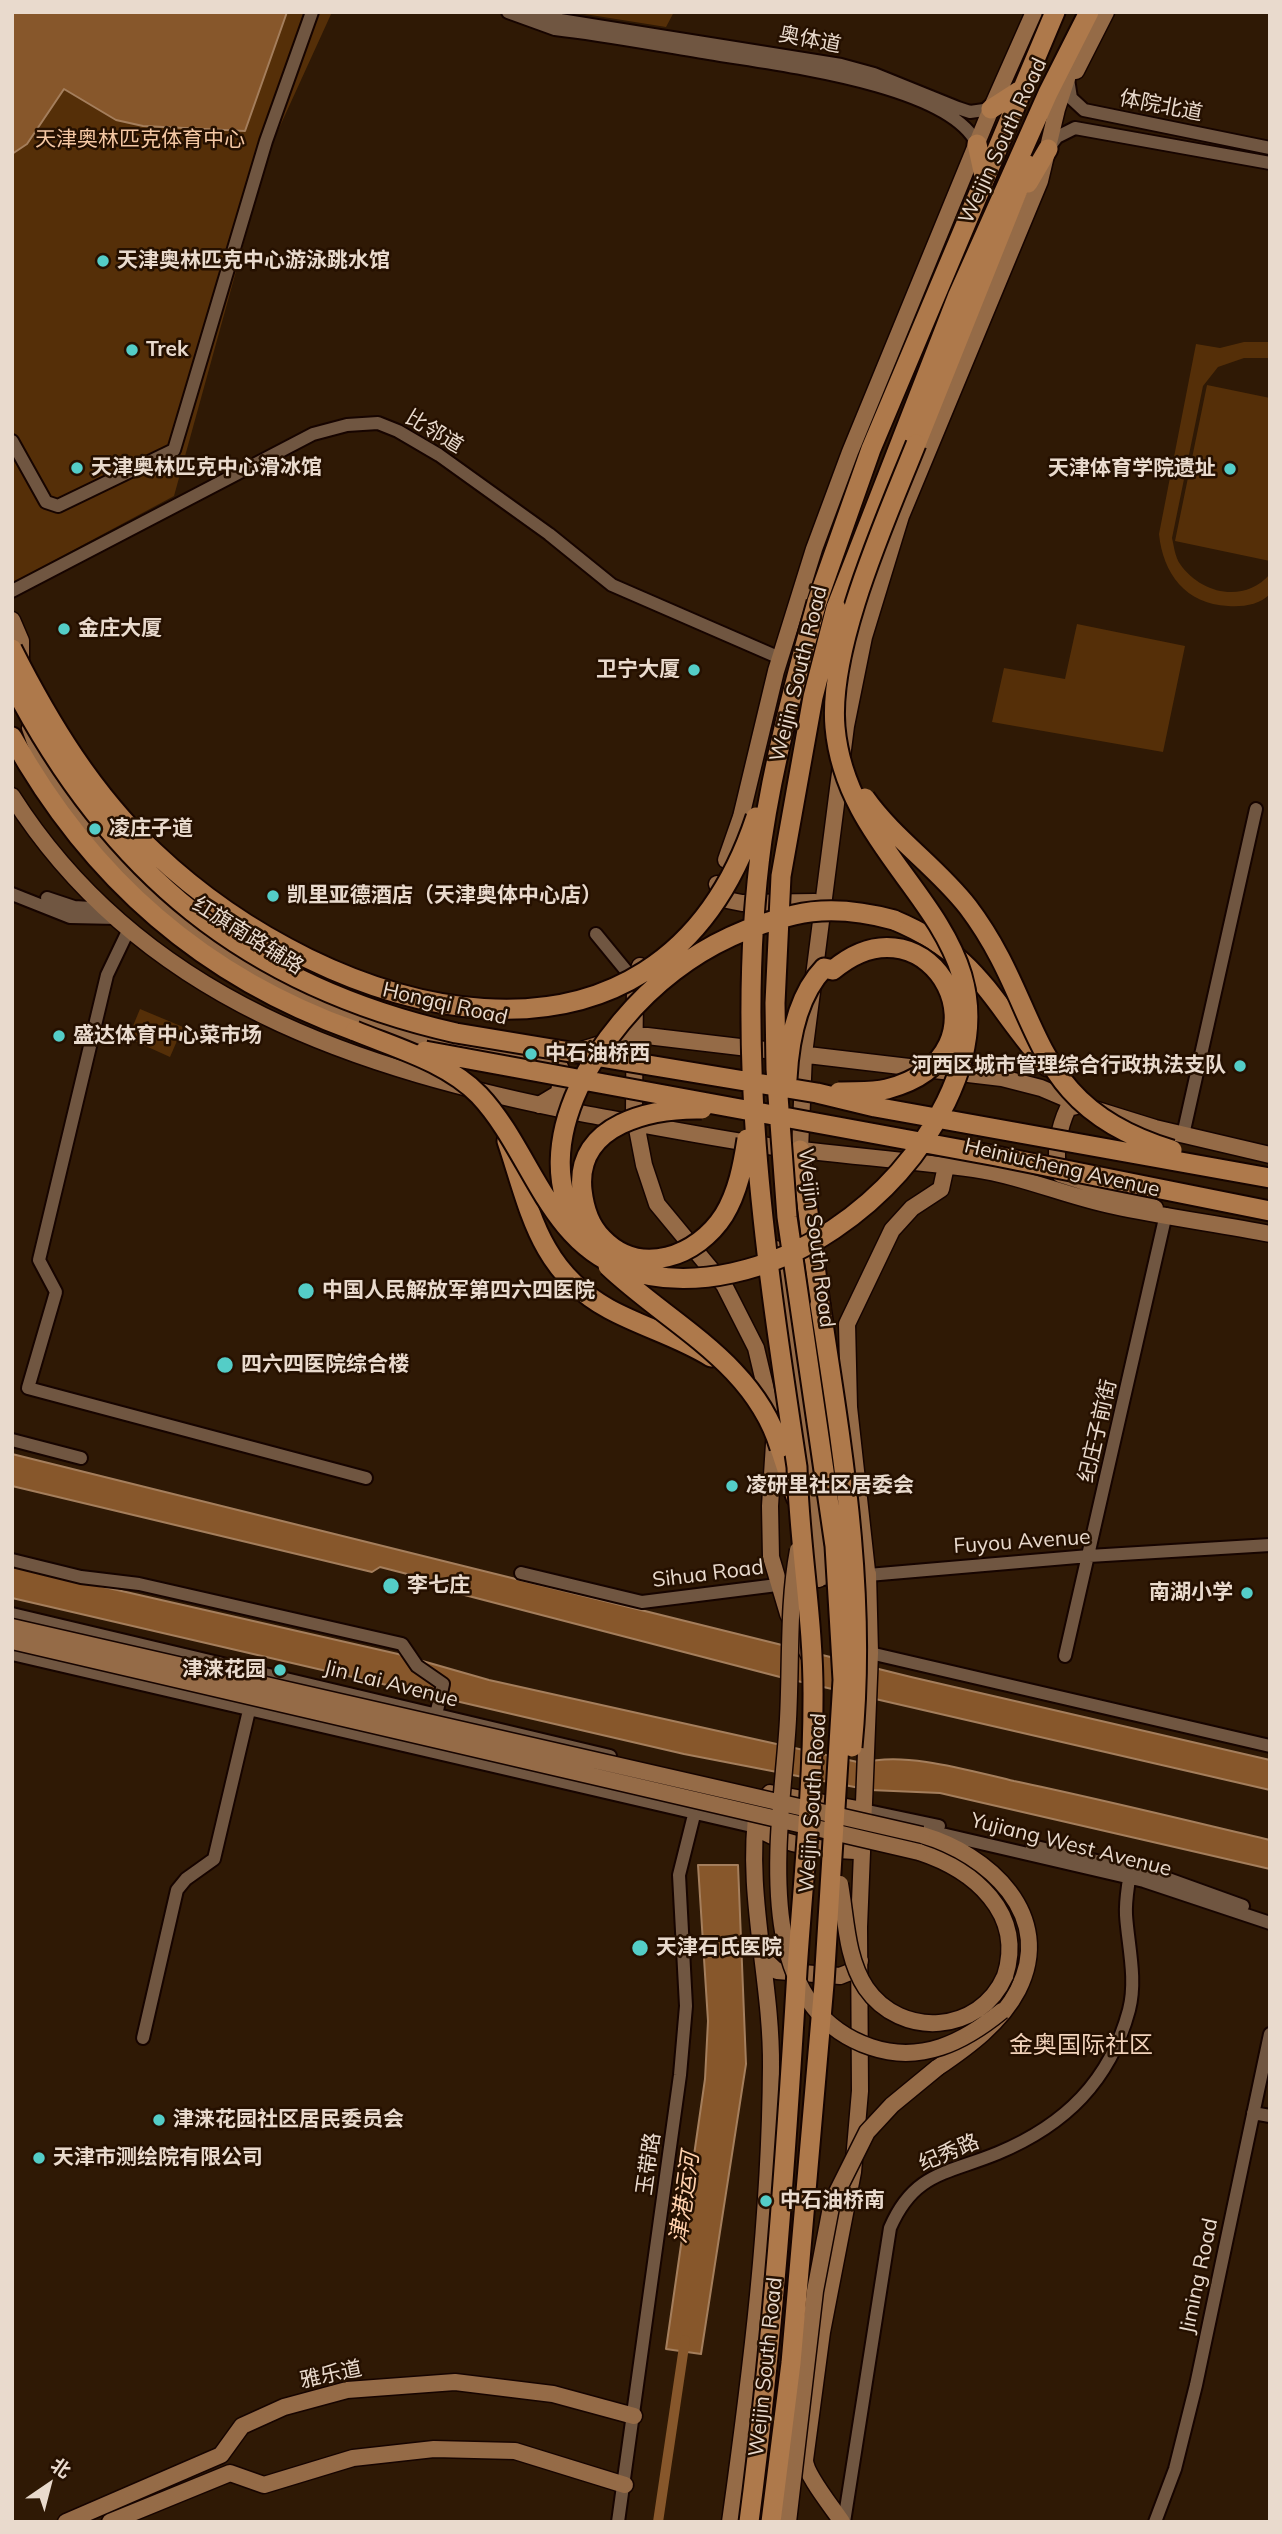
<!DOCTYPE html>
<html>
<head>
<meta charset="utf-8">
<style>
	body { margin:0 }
	#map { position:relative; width:1282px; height:2534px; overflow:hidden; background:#2f1905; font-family:Mulish,"Noto Sans SC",sans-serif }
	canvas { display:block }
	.frame { position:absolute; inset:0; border:14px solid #e9dacd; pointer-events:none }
	.north { position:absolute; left:14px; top:2450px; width:70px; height:70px; -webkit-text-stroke:5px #251000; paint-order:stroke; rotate:35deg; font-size:19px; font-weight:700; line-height:28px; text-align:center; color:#e9dacd }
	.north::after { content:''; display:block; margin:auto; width:24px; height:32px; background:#e9dacd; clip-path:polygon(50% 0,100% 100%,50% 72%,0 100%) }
</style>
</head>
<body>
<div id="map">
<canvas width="1282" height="2534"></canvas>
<div class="frame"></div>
<div class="north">北</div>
</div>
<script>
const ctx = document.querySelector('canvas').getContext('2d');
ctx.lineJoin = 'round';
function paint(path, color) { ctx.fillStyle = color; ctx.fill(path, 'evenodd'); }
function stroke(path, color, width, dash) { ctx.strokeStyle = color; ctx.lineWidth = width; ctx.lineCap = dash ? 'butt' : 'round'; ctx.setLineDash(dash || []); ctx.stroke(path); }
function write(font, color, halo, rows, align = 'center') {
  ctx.font = font + ' Mulish,"Noto Sans SC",sans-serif'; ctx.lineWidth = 5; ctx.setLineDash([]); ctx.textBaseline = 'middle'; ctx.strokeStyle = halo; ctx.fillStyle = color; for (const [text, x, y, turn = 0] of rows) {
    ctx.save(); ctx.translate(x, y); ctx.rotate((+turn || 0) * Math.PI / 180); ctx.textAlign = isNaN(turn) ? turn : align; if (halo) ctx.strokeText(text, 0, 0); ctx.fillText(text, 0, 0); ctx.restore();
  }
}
paint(new Path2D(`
	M 12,12 L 332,12 L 270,148 L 174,496 L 12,583 Z
	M 572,12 L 674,12 L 666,27 Z
	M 1244,342 L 1270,342 L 1270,358 L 1244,358 L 1218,367 L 1203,386 L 1172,538 C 1174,546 1175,557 1180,564 C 1201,594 1244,604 1270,574 L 1270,594 C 1259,605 1243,607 1228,606 C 1186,604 1163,574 1159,534 L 1196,344 L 1220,348 Z
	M 1207,385 L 1270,398 L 1270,561 L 1175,541 Z
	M 1077,624 L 1185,646 L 1163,752 L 992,722 L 1004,668 L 1065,679 Z
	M 140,1009 L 183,1027 L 170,1057 L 128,1038 Z`), '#552f08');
const water = new Path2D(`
	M 12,12 L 287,12 L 245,131 L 143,126 L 116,120 L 64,89 L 27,144 L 12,154 Z
	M 12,1454 L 911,1677 L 1270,1760 L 1270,1790 L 780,1677 L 453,1592 L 450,1585 L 380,1567 L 372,1572 L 12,1486 Z
	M 12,1566 L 398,1654 L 489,1680 L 862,1763 C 905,1751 971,1771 1014,1781 C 1100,1799 1185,1820 1270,1840 L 1270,1869 L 940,1793 L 870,1790 L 684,1754 L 12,1598 Z
	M 698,1865 L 738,1865 L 746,2064 L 701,2354 L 666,2349 L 705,2079 L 708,2021 Z`);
paint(water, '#87572b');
stroke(water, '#a47e5c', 2);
stroke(new Path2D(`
	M 658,2522 L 685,2340`), '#87572b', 10);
const minor = new Path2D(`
	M 508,12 L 555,29 C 607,35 658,45 709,53 C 771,64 948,83 977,144
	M 533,12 L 560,20 L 841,65 L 874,74 L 958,108 L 970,112 L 991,109
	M 1068,79 L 1071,98 L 1084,110 L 1270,148
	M 1048,149 L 1057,137 L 1075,128 L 1270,163
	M 12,441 L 46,502 L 58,506 L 174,450 L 266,141 L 312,12
	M 12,591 L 313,434 L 347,425 L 378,423 L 398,431 L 439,455 L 549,534 L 612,585 L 780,658
	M 12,894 L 70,917 L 118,918
	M 47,898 L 74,907 L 108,909
	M 129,929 L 107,975 L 39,1260 L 56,1292 L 28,1388 L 366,1478
	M 596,934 L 628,973
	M 1183,1135 L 1256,809
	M 12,1440 L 81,1458
	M 12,1560 L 81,1577 L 139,1584 L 402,1644 L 417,1666 L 443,1684 L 436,1715
	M 521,1573 L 642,1602 L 785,1584
	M 810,1580 L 1089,1556 L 1270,1545
	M 12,1614 L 610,1756
	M 870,1653 L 1270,1746
	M 12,1654 L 756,1827
	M 1065,1656 L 1166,1214
	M 863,1810 L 939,1826
	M 929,1831 L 1144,1881 L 1270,1923
	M 1032,1846 L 1157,1875 L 1243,1906
	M 143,2038 L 177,1890 L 186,1879 L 214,1859 L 251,1702
	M 1253,2113 L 1270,2116
	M 618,2522 L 680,2075 L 686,2006 L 679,1875 L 695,1811
	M 844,2522 L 890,2228 C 914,2172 947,2174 998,2153 C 1065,2125 1110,2081 1129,2010 C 1137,1979 1128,1946 1126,1915 C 1125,1899 1129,1884 1130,1868
	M 1155,2522 L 1175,2469 L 1196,2385 L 1270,2034`);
const major = new Path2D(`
	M 1076,71 L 1106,12
	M 12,620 L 21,641 L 21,665
	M 30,728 C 74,862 234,977 363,1022 C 418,1041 477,1049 534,1059 C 567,1061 608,1035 647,1036 L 1002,1078 L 1041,1088 L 1081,1105 L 1155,1128 L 1270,1155
	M 12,796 C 142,1001 360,1070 585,1114 C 646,1125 707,1137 768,1146 C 837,1155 906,1160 974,1169 C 1022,1176 1066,1196 1114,1206 C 1165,1217 1218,1224 1270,1234
	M 726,860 L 741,817 L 776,671 L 814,549 L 850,452 L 991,109 L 1034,12
	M 717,884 L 722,899 L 742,903 L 815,902
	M 640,966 L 635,984 L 634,1113 L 644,1165 L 657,1204 L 724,1285 L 756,1348 L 775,1428 L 770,1506 L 771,1557 L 788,1614 L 811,1659
	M 539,1105 L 559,1093 L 562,1072 L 559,1065
	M 1081,1105 L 1068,1108 C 1059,1127 1053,1155 1060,1174 L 1136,1198 L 1155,1208
	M 800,1150 L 804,1054 L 846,726 L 864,637 L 901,516 L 1040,181 L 1057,109 L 1075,54
	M 776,1249 L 812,1504 L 819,1579
	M 812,1504 L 834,1528
	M 867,1571 L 849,1407 L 847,1324 L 892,1230 L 912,1208 L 941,1189 L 946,1166
	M 770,1793 L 863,1810
	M 756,1827 C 781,1845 824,1850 855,1851 L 861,1846
	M 922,1835 C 988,1854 1056,1915 1018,1990 C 1001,2023 968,2047 937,2068
	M 919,1852 C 974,1870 1025,1913 1005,1976
	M 763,1958 L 777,1971 L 840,1976 L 850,1972 L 860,1961
	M 66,2522 L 221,2455 L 242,2426 L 284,2407 L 347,2390 L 455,2382 L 553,2394 L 634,2416
	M 110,2522 L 230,2473 L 264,2485 L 353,2458 L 434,2449 L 515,2451 L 625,2485
	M 730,2522 C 751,2372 770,2219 771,2067 C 772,1980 744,1890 758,1803
	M 842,2522 C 832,2507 805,2474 805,2460 L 822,2332 L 853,2172 L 860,2091 L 859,1927 L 870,1653 L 868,1574 L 852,1551`);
const highway = new Path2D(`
	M 991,109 L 1019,91
	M 977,144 L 984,176
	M 1028,183 L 1048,149
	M 916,444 L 1028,165
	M 817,602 L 871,449 L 1055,12
	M 836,608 L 958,295 L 1048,93 L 1089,12
	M 12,737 C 90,878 203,977 355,1031
	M 894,920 C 980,956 990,1001 1047,1066
	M 507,1141 C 530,1210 539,1271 609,1309 C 642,1327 679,1337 711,1357
	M 800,1150 L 820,1304
	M 780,1448 L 796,1497`);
stroke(minor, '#160400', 16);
stroke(major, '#160400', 19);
stroke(highway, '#160400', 23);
stroke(minor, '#705641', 12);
stroke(major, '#956b47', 16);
stroke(highway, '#ae794b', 19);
const majorBridge = new Path2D(`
	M 798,1550 C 788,1604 791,1663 788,1719 C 783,1820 743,2004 871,2047 C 921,2064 964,2042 1002,2011
	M 12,1627 L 922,1835
	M 12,1641 L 919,1852
	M 840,1884 C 846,1918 846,1958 866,1988 C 901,2039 980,2034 1005,1976
	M 788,2522 L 815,2291 L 832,2202 L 867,2132 L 892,2105 L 937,2068`);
const highwayBridge = new Path2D(`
	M 12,649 C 50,724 92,793 154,852 C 329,1018 657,1115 756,817
	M 12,683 C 110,873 247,986 456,1033 L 817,1093 L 875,1107 L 1270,1178
	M 865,798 C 894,839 937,867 968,907 C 1046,1010 1023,1105 1172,1150
	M 355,1031 C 396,1048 447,1062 479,1095 C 531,1150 546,1239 623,1268 C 692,1294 776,1268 834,1229 C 883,1196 920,1155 946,1102 C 1030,931 848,878 835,727 C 828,647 886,519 916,444
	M 425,1051 L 996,1156 L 1270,1211
	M 787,1079 C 789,1041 797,996 824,968 L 833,970 C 931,888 1020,1054 887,1089 C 872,1093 854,1091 839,1092
	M 702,1109 C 653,1108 575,1123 582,1190 C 584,1208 589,1225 602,1238 C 640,1278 698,1256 724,1215 C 738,1192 743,1165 747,1139
	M 581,1232 C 521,1143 603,1025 674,971 C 709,944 751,925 794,915 C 827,907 861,911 894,920
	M 608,1266 C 669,1324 754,1362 780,1448
	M 820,1304 C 843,1454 867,1595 852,1747
	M 749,2522 C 773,2339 786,2155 797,1971 C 803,1881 813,1790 813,1700 C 814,1622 799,1545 797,1467 C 766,1259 733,1051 762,840 C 774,759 795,681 817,602
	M 771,2522 L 791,2363 L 824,1984 L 843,1680 L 835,1546 L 787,1217 L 776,1069 L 775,1003 L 781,876 L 813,697 L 836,608`);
stroke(majorBridge, '#160400', 19, []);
stroke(highwayBridge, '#160400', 23, []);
stroke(majorBridge, '#956b47', 16);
stroke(highwayBridge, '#ae794b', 19);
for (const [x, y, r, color] of [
	[103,261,7,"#54cdc7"],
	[132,350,7,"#54cdc7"],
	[77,468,7,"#54cdc7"],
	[1230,469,7,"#54cdc7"],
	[64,629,7,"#54cdc7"],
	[694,670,7,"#54cdc7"],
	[95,829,7,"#54cdc7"],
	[273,896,7,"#54cdc7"],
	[59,1036,7,"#54cdc7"],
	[531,1054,7,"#54cdc7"],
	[1240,1066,7,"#54cdc7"],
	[306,1291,9,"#54cdc7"],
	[225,1365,9,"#54cdc7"],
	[732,1486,7,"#54cdc7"],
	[391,1586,9,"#54cdc7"],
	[1247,1593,7,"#54cdc7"],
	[280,1670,7,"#54cdc7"],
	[640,1948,9,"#54cdc7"],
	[159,2120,7,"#54cdc7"],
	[39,2158,7,"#54cdc7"],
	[766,2201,7,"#54cdc7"]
]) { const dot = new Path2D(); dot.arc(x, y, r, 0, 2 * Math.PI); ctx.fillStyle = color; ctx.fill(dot); stroke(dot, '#251000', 2.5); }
write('21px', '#e9dacd', '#251000', [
	["奥体道",810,40,11],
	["体院北道",1161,106,11],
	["Weijin South Road",1003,141,-65],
	["比邻道",434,432,31],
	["Weijin South Road",799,674,-76],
	["红旗南路辅路",248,936,32],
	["Hongqi Road",445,1004,13],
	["Heiniucheng Avenue",1062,1168,13],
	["Weijin South Road",816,1238,83],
	["纪庄子前街",1098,1431,-77],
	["Fuyou Avenue",1022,1542,-4],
	["Sihua Road",708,1574,-7],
	["Jin Lai Avenue",391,1684,14],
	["Weijin South Road",813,1803,-86],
	["Yujiang West Avenue",1071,1845,14],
	["纪秀路",949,2153,-23],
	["玉带路",649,2164,-82],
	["Jiming Road",1199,2276,-78],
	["Weijin South Road",766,2367,-84],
	["雅乐道",331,2375,-12]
]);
write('21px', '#f5c8a4', '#251000', [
	["天津奥林匹克体育中心",140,140]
]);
write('bold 21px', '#e9dacd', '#251000', [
	["天津奥林匹克中心游泳跳水馆",117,261],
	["Trek",146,350],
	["天津奥林匹克中心滑冰馆",91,468],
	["天津体育学院遗址",1216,469,"right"],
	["金庄大厦",78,629],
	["卫宁大厦",680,670,"right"],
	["凌庄子道",109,829],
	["凯里亚德酒店（天津奥体中心店）",287,896],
	["盛达体育中心菜市场",73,1036],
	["中石油桥西",545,1054],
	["河西区城市管理综合行政执法支队",1226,1066,"right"],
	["中国人民解放军第四六四医院",322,1291],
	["四六四医院综合楼",241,1365],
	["凌研里社区居委会",746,1486],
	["李七庄",407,1586],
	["南湖小学",1233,1593,"right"],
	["津涞花园",266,1670,"right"],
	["天津石氏医院",656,1948],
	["津涞花园社区居民委员会",173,2120],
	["天津市测绘院有限公司",53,2158],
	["中石油桥南",780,2201]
], 'left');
write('italic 23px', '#ffd1ad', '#251000', [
	["津港运河",685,2198,-82]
]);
write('24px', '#f1d2ba', '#251000', [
	["金奥国际社区",1081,2046]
]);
</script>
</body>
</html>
